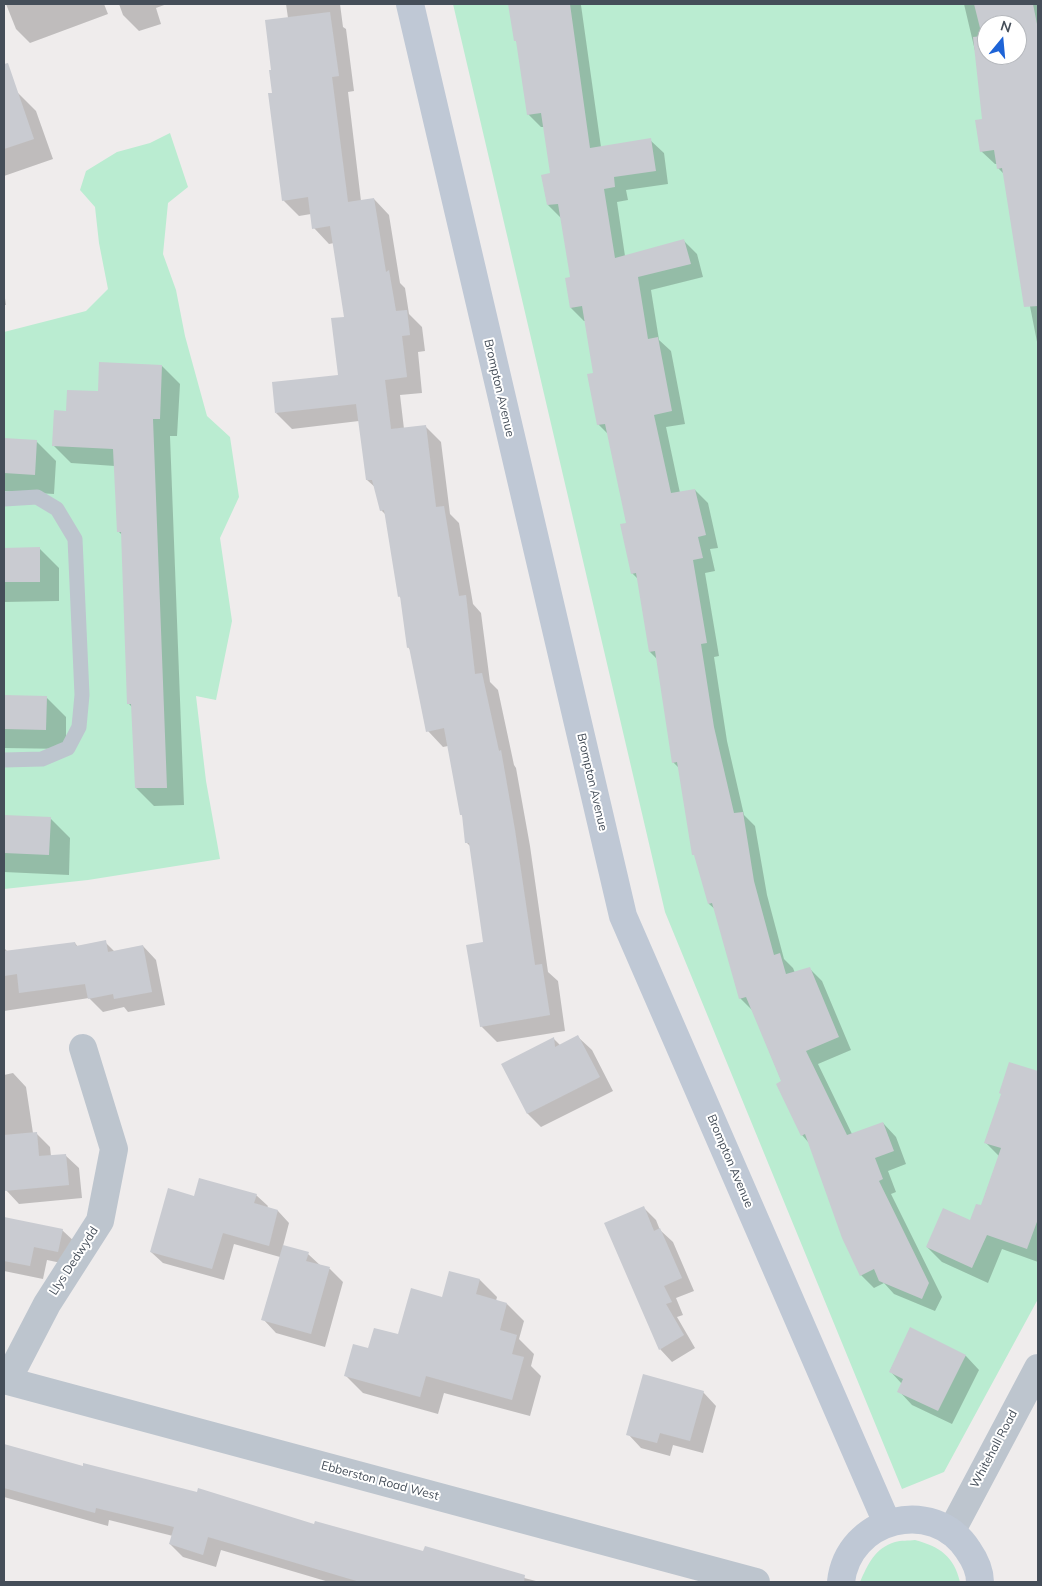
<!DOCTYPE html>
<html>
<head>
<meta charset="utf-8">
<style>
	body { margin:0 }
	#map { position:relative; width:1042px; height:1586px; overflow:hidden; background:#efecec; font-family:Mulish,sans-serif }
	canvas { display:block }
	.frame { position:absolute; inset:0; border:5px solid #454e59; pointer-events:none }
	.north { position:absolute; left:977px; top:15px; width:50px; height:50px; box-sizing:border-box; background:#fff; border:1px solid #b5b8bd; border-radius:50%; rotate:17deg; font-size:14px; font-weight:700; line-height:20px; text-align:center; color:#454e59 }
	.north::after { content:''; display:block; margin:auto; width:18px; height:22px; background:#1e64d7; clip-path:polygon(50% 0,100% 100%,50% 72%,0 100%) }
</style>
</head>
<body>
<div id="map">
<canvas width="1042" height="1586"></canvas>
<div class="frame"></div>
<div class="north">N</div>
</div>
<script>
const ctx = document.querySelector('canvas').getContext('2d');
ctx.lineJoin = 'round';
function paint(path, color) { ctx.fillStyle = color; ctx.fill(path, 'evenodd'); }
function stroke(path, color, width, dash) { ctx.strokeStyle = color; ctx.lineWidth = width; ctx.lineCap = dash ? 'butt' : 'round'; ctx.setLineDash(dash || []); ctx.stroke(path); }
function write(font, color, halo, rows, align = 'center') {
  ctx.font = font + ' Mulish,sans-serif'; ctx.lineWidth = 4; ctx.setLineDash([]); ctx.textBaseline = 'middle'; ctx.strokeStyle = halo; ctx.fillStyle = color; for (const [text, x, y, turn = 0] of rows) {
    ctx.save(); ctx.translate(x, y); ctx.rotate((+turn || 0) * Math.PI / 180); ctx.textAlign = isNaN(turn) ? turn : align; if (halo) ctx.strokeText(text, 0, 0); ctx.fillText(text, 0, 0); ctx.restore();
  }
}
paint(new Path2D(`
	M 453,4 L 1038,4 L 1038,1299 L 944,1472 L 902,1489 L 665,912 ZM 987,25 L 1017,25 L 1017,55 L 987,55 Z
	M 170,133 L 188,187 L 168,203 L 163,254 L 176,290 L 185,336 L 207,416 L 230,437 L 239,497 L 220,538 L 232,621 L 216,700 L 196,696 L 206,781 L 220,859 L 88,880 L 4,889 L 4,332 L 86,311 L 108,289 L 99,243 L 95,207 L 80,190 L 86,171 L 117,152 L 150,143 Z
	M 915,1540 C 940,1547 954,1556 960,1582 L 860,1582 C 868,1564 875,1548 895,1542 C 901,1540 909,1541 915,1540 Z`), '#baecd1');
paint(new Path2D(`
	M 6,4 L 104,4 L 108,14 L 30,43 L 16,29 Z
	M 119,4 L 167,4 L 156,8 L 161,24 L 139,31 L 123,15 Z
	M 286,4 L 340,4 L 343,27 L 346,29 L 354,91 L 348,92 L 361,201 L 374,199 L 389,215 L 400,283 L 405,288 L 409,314 L 422,327 L 425,351 L 418,352 L 422,393 L 400,395 L 404,429 L 425,426 L 441,442 L 450,514 L 459,523 L 473,604 L 481,613 L 490,682 L 498,690 L 514,765 L 516,768 L 530,846 L 548,972 L 558,981 L 565,1031 L 497,1042 L 481,1026 L 485,943 L 471,847 L 467,843 L 463,817 L 461,814 L 448,746 L 443,747 L 428,731 L 411,651 L 408,647 L 402,599 L 399,596 L 386,515 L 381,510 L 376,488 L 367,480 L 359,421 L 292,429 L 276,413 L 339,376 L 346,318 L 334,243 L 329,244 L 314,228 L 311,214 L 299,216 L 283,200 L 273,94 L 273,71 L 288,18 Z
	M 510,4 L 579,4 L 581,5 L 601,147 L 650,140 L 664,153 L 668,184 L 626,190 L 628,200 L 617,202 L 625,256 L 684,241 L 697,254 L 703,277 L 651,290 L 659,340 L 671,351 L 685,424 L 666,427 L 680,493 L 695,490 L 708,503 L 718,548 L 710,549 L 715,571 L 705,573 L 719,656 L 714,657 L 727,741 L 744,815 L 755,826 L 767,895 L 784,959 L 793,968 L 795,973 L 809,968 L 822,981 L 851,1050 L 818,1064 L 852,1134 L 883,1123 L 896,1137 L 906,1164 L 888,1171 L 896,1192 L 891,1194 L 942,1297 L 935,1311 L 894,1294 L 884,1283 L 874,1288 L 861,1275 L 809,1143 L 802,1135 L 782,1082 L 753,1011 L 740,998 L 716,910 L 709,904 L 696,857 L 679,768 L 673,762 L 657,659 L 650,652 L 638,579 L 632,573 L 627,524 L 609,435 L 598,424 L 595,374 L 586,321 L 584,321 L 571,308 L 572,278 L 562,219 L 548,205 L 551,174 L 544,127 L 541,127 L 528,114 L 518,43 L 515,40 Z
	M 964,4 L 1038,4 L 1038,347 L 1004,174 L 998,168 L 997,164 L 995,164 L 981,151 L 983,120 L 976,55 ZM 987,25 L 1017,25 L 1017,55 L 987,55 Z
	M 16,91 L 36,111 L 53,159 L 4,176 L 4,93 L 5,94 Z
	M 4,291 L 6,305 L 4,305 Z
	M 162,366 L 180,384 L 177,436 L 170,436 L 184,805 L 154,806 L 136,788 L 133,708 L 128,703 L 122,535 L 118,531 L 115,466 L 71,463 L 53,445 L 67,412 L 99,393 Z
	M 4,439 L 36,441 L 56,461 L 54,494 L 4,491 Z
	M 39,548 L 59,568 L 59,601 L 4,602 L 4,549 Z
	M 4,696 L 46,697 L 66,717 L 66,749 L 4,748 Z
	M 4,816 L 50,818 L 70,838 L 69,875 L 4,872 Z
	M 105,942 L 115,952 L 143,946 L 156,960 L 165,1005 L 128,1012 L 124,1007 L 103,1012 L 89,998 L 4,1011 L 4,948 L 8,952 L 75,943 L 78,947 Z
	M 578,1037 L 592,1050 L 613,1091 L 541,1127 L 528,1114 L 503,1065 L 554,1039 L 561,1046 Z
	M 1010,1063 L 1038,1073 L 1038,1262 L 1002,1249 L 988,1283 L 942,1262 L 927,1247 L 971,1222 L 981,1207 L 999,1156 L 985,1142 L 1002,1095 Z
	M 13,1073 L 26,1087 L 33,1133 L 36,1133 L 50,1147 L 51,1156 L 65,1155 L 79,1168 L 82,1198 L 19,1204 L 6,1190 L 4,1171 L 4,1075 Z
	M 256,1195 L 268,1206 L 267,1208 L 278,1211 L 289,1223 L 283,1246 L 308,1254 L 321,1266 L 330,1269 L 343,1282 L 325,1347 L 276,1333 L 263,1319 L 280,1257 L 234,1244 L 224,1280 L 163,1263 L 151,1252 L 195,1197 Z
	M 644,1208 L 656,1220 L 660,1230 L 673,1242 L 694,1291 L 676,1298 L 683,1315 L 677,1317 L 695,1348 L 672,1362 L 660,1349 Z
	M 4,1218 L 62,1230 L 76,1243 L 71,1265 L 47,1260 L 43,1279 L 4,1271 Z
	M 450,1273 L 480,1280 L 497,1297 L 496,1301 L 507,1304 L 524,1321 L 519,1339 L 534,1354 L 531,1366 L 541,1376 L 530,1416 L 444,1393 L 438,1414 L 363,1393 L 346,1376 L 369,1350 L 399,1336 L 443,1298 Z
	M 911,1329 L 966,1356 L 979,1370 L 952,1424 L 912,1405 L 899,1391 L 902,1384 L 890,1371 Z
	M 703,1392 L 716,1406 L 703,1453 L 673,1445 L 670,1456 L 641,1448 L 628,1434 Z
	M 4,1445 L 84,1467 L 540,1582 L 329,1582 L 221,1550 L 216,1567 L 183,1557 L 170,1544 L 173,1536 L 109,1520 L 108,1526 L 4,1497 Z`), '#0003');
paint(new Path2D(`
	M 508,4 L 570,4 L 590,148 L 651,138 L 656,171 L 614,177 L 615,187 L 604,189 L 615,258 L 684,239 L 691,264 L 638,277 L 648,339 L 658,337 L 672,411 L 654,415 L 671,493 L 695,489 L 706,535 L 698,537 L 703,558 L 693,560 L 707,643 L 701,644 L 714,727 L 734,813 L 743,812 L 754,881 L 774,955 L 780,953 L 786,974 L 810,967 L 839,1037 L 806,1051 L 847,1135 L 883,1122 L 894,1151 L 875,1158 L 883,1179 L 879,1181 L 929,1283 L 922,1299 L 879,1281 L 874,1269 L 860,1276 L 842,1238 L 805,1134 L 801,1136 L 776,1084 L 781,1081 L 746,997 L 739,999 L 712,903 L 708,904 L 694,855 L 692,855 L 677,762 L 672,763 L 655,651 L 649,652 L 636,573 L 631,574 L 620,524 L 626,523 L 605,424 L 597,425 L 587,374 L 593,373 L 582,306 L 570,308 L 565,278 L 570,277 L 558,204 L 547,205 L 541,175 L 550,173 L 541,113 L 527,115 L 516,41 L 514,41 Z
	M 974,4 L 1033,4 L 1038,29 L 1038,306 L 1024,307 L 1002,168 L 997,169 L 994,150 L 980,152 L 975,120 L 982,119 L 973,37 L 982,36 ZM 987,25 L 1017,25 L 1017,55 L 987,55 Z
	M 330,12 L 339,76 L 332,77 L 348,202 L 374,198 L 386,272 L 389,270 L 396,311 L 407,310 L 410,335 L 402,336 L 407,377 L 385,380 L 391,429 L 426,425 L 436,507 L 444,506 L 459,596 L 466,595 L 475,674 L 482,673 L 499,751 L 501,750 L 515,830 L 535,965 L 542,964 L 550,1015 L 480,1027 L 466,945 L 483,942 L 469,843 L 465,843 L 462,815 L 460,815 L 444,728 L 426,732 L 409,647 L 407,648 L 400,596 L 398,597 L 384,510 L 380,511 L 372,480 L 366,480 L 356,404 L 275,413 L 272,382 L 338,375 L 331,318 L 344,317 L 330,226 L 312,229 L 308,197 L 282,201 L 268,93 L 272,93 L 269,70 L 271,70 L 265,20 Z
	M 8,63 L 34,139 L 4,149 L 4,64 Z
	M 99,362 L 162,365 L 160,419 L 153,419 L 167,788 L 135,788 L 131,704 L 127,704 L 121,532 L 117,532 L 113,449 L 52,446 L 54,410 L 66,411 L 67,390 L 98,391 Z
	M 4,438 L 37,440 L 35,475 L 4,473 Z
	M 40,547 L 40,582 L 4,582 L 4,548 Z
	M 4,695 L 47,696 L 46,730 L 4,729 Z
	M 4,815 L 51,817 L 49,855 L 4,853 Z
	M 106,940 L 108,952 L 143,945 L 152,992 L 114,999 L 113,994 L 88,999 L 85,984 L 19,993 L 17,974 L 4,976 L 4,951 L 75,942 L 76,946 Z
	M 578,1035 L 600,1077 L 527,1114 L 501,1064 L 554,1037 L 555,1047 Z
	M 1009,1062 L 1038,1071 L 1038,1219 L 1027,1249 L 987,1235 L 972,1268 L 926,1247 L 943,1208 L 970,1220 L 976,1204 L 981,1205 L 1001,1148 L 984,1143 L 1001,1094 L 999,1093 Z
	M 37,1132 L 39,1156 L 66,1154 L 69,1185 L 4,1191 L 4,1135 Z
	M 199,1178 L 257,1194 L 254,1203 L 278,1210 L 269,1246 L 223,1233 L 212,1269 L 150,1252 L 168,1188 L 194,1196 Z
	M 644,1206 L 654,1231 L 660,1228 L 682,1278 L 664,1286 L 672,1302 L 666,1304 L 684,1335 L 659,1350 L 604,1223 Z
	M 4,1217 L 63,1229 L 58,1252 L 34,1247 L 30,1266 L 4,1261 Z
	M 283,1245 L 309,1252 L 306,1261 L 330,1267 L 311,1334 L 261,1320 Z
	M 449,1271 L 480,1279 L 476,1294 L 507,1303 L 500,1330 L 517,1335 L 512,1354 L 524,1357 L 512,1400 L 426,1376 L 420,1397 L 344,1376 L 353,1344 L 368,1348 L 374,1328 L 398,1334 L 411,1288 L 442,1297 Z
	M 910,1327 L 966,1355 L 938,1411 L 897,1392 L 903,1379 L 889,1372 Z
	M 643,1374 L 704,1391 L 690,1441 L 660,1433 L 657,1443 L 626,1435 Z
	M 4,1444 L 83,1466 L 83,1463 L 197,1492 L 198,1488 L 314,1524 L 315,1521 L 423,1551 L 425,1546 L 525,1575 L 524,1582 L 360,1582 L 208,1537 L 203,1555 L 169,1544 L 174,1527 L 96,1508 L 95,1513 L 4,1488 Z`), '#c9cbd1');
stroke(new Path2D(`
	M 4,499 L 37,497 L 57,509 L 75,539 L 82,695 L 79,727 L 68,748 L 42,759 L 4,760`), '#bdc5ce', 15);
stroke(new Path2D(`
	M 4,1380 L 756,1582
	M 7,1381 L 47,1304 L 100,1221 L 114,1149 L 83,1048
	M 951,1532 L 1038,1368`), '#bdc5ce', 28);
stroke(new Path2D(`
	M 410,4 L 623,916 L 887,1523
	M 841,1582 C 848,1518 933,1496 968,1550 C 975,1560 980,1570 980,1582`), '#bfc8d5', 28);
write('12px', '#454e59', '#fff', [
	["Brompton Avenue",499,388,77],
	["Brompton Avenue",592,782,77],
	["Brompton Avenue",730,1161,67],
	["Llys Dedwydd",74,1261,-57],
	["Whitehall Road",994,1449,-62],
	["Ebberston Road West",380,1481,15]
]);
</script>
</body>
</html>
